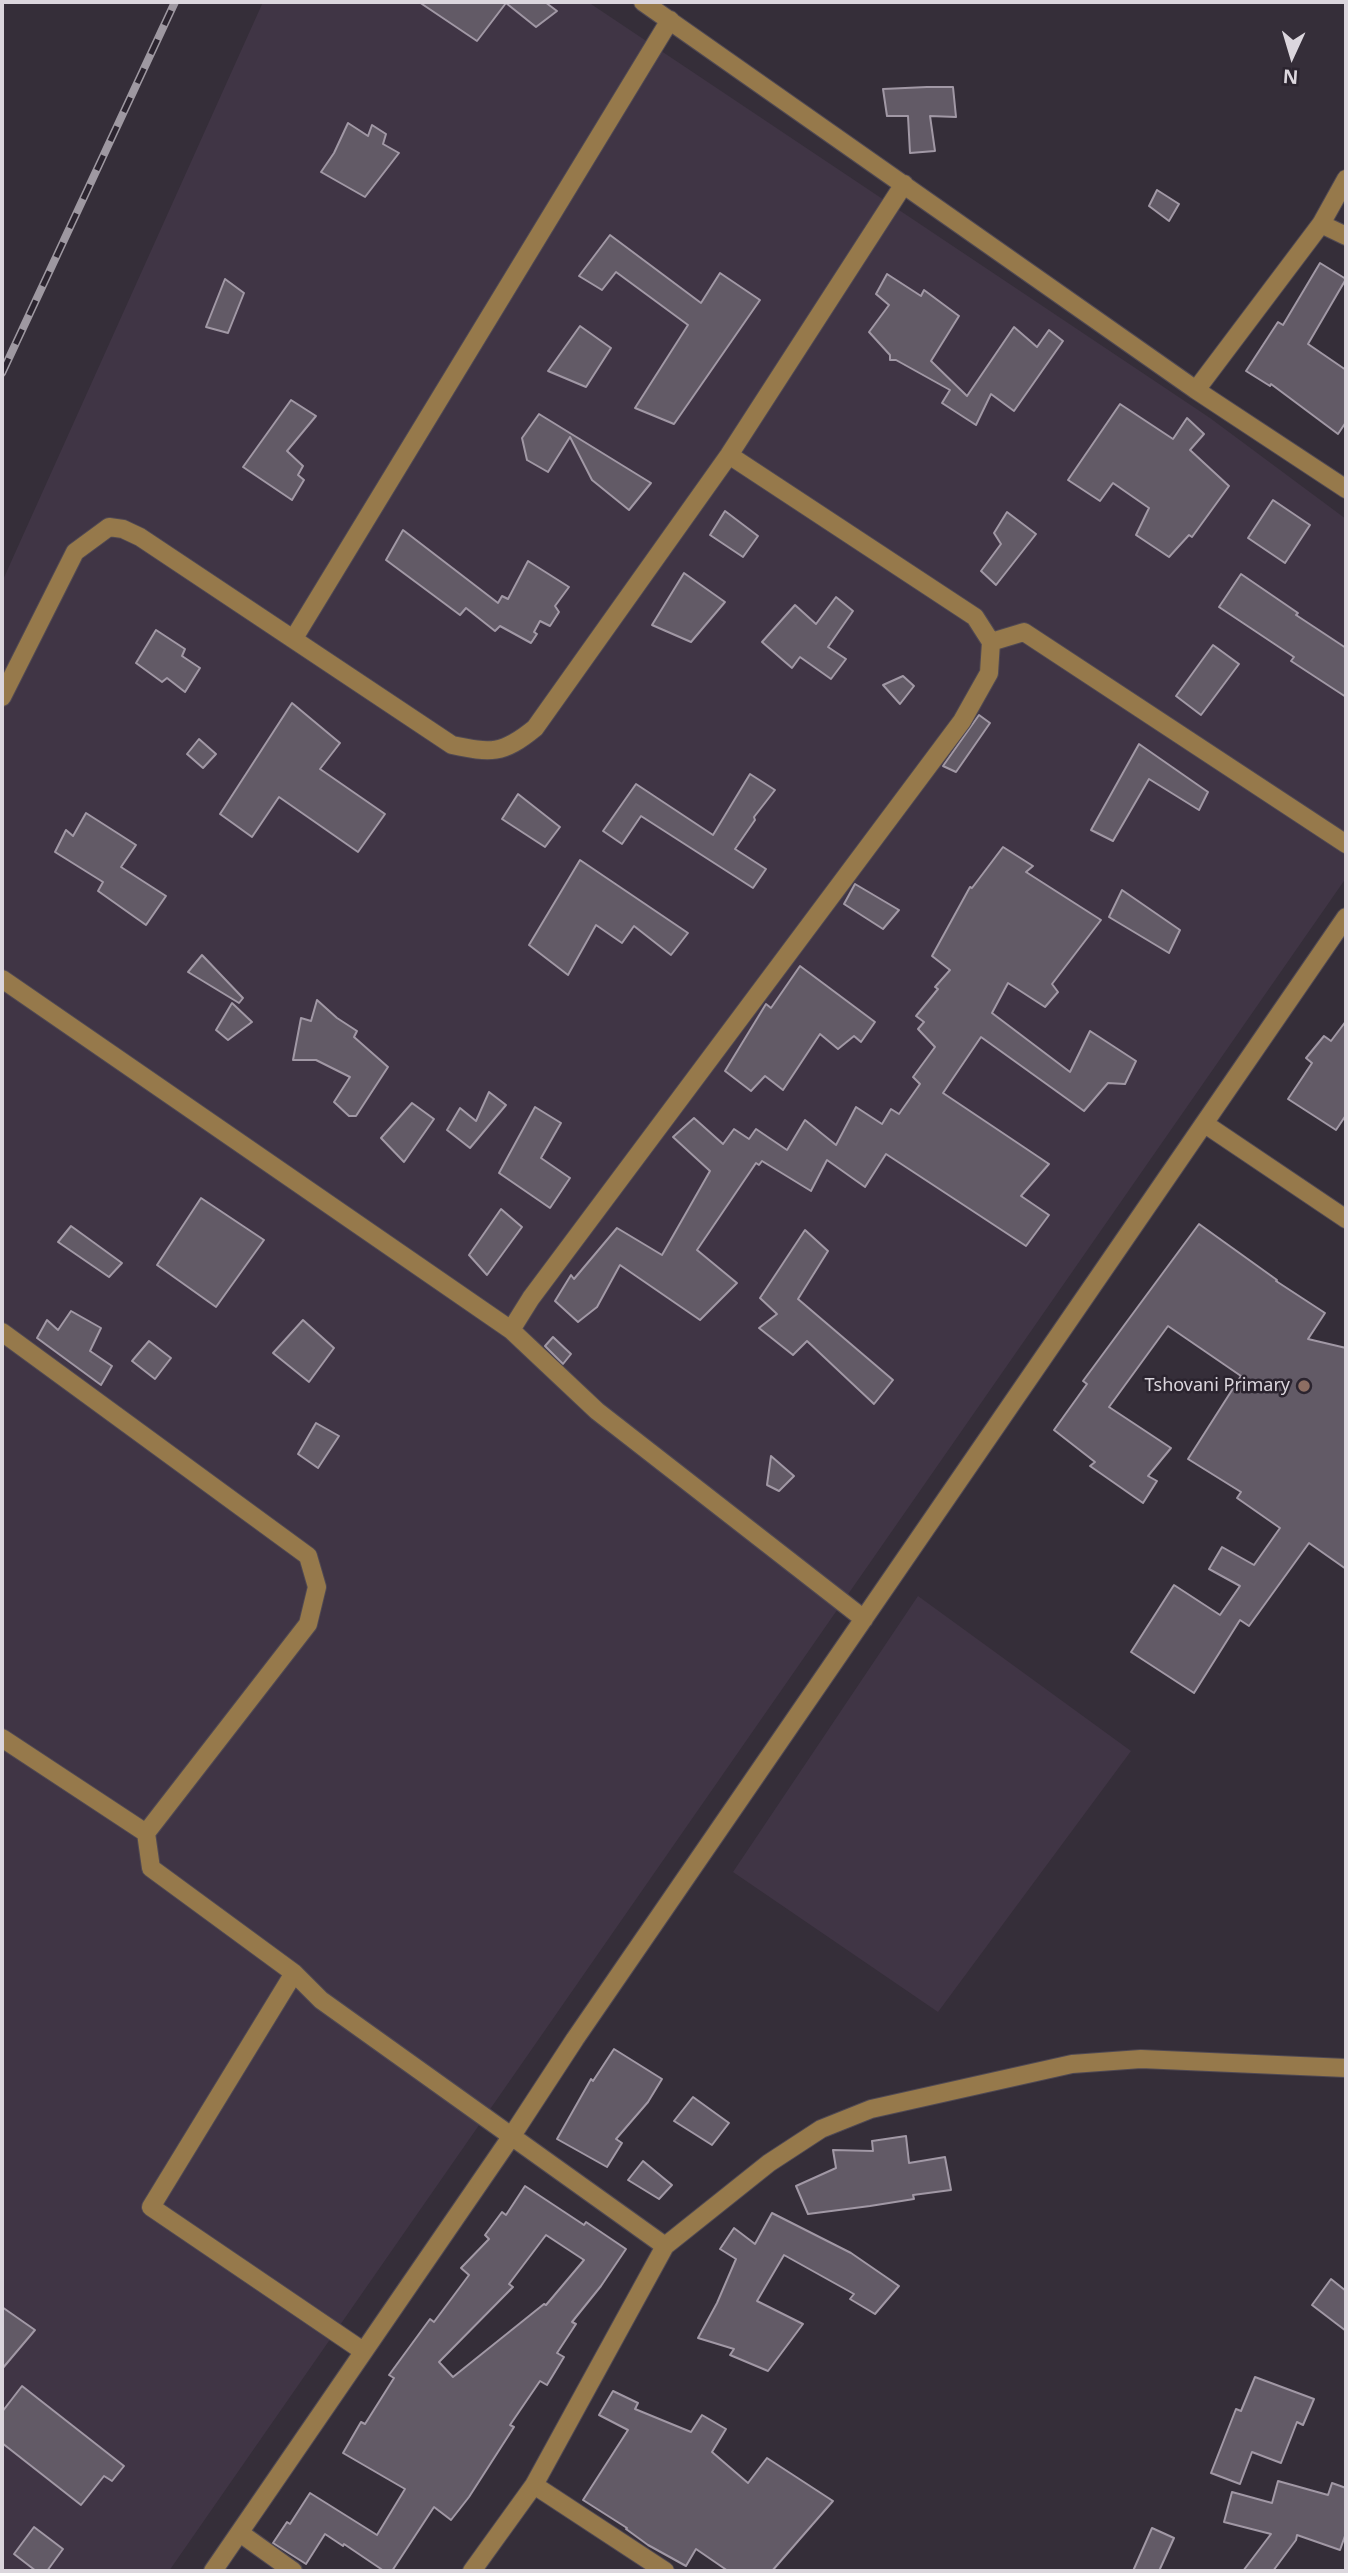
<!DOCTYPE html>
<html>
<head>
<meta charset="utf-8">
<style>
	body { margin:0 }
	#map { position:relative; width:1348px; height:2573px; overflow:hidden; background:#352e39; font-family:"Noto Sans",sans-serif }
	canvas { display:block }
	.frame { position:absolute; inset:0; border:4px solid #dbd6dd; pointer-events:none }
	.north { position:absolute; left:1257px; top:21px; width:70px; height:70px; -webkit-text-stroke:5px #2b242f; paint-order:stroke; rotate:184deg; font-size:19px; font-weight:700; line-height:28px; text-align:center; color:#dbd6dd }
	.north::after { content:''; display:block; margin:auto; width:24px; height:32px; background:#dbd6dd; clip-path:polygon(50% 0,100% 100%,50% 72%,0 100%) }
</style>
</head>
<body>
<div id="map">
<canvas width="1348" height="2573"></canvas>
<div class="frame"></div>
<div class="north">N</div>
</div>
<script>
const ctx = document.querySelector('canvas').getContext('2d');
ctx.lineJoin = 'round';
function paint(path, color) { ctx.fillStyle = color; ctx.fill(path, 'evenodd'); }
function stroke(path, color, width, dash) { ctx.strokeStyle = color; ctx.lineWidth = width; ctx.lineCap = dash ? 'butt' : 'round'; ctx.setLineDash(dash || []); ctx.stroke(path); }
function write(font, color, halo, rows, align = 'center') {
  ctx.font = font + ' "Noto Sans",sans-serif'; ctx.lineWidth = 5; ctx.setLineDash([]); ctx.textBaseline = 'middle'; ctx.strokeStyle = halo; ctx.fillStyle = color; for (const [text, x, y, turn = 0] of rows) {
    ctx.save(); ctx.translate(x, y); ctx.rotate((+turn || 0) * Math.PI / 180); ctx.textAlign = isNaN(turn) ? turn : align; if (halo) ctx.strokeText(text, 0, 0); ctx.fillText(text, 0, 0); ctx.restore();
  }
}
paint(new Path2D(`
	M 263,2 L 588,2 L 1210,418 L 1346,519 L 1346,878 L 169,2571 L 2,2571 L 2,582 Z
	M 918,1596 L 1131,1751 L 938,2012 L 733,1872 Z`), '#403545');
const building = new Path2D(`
	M 419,2 L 545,2 L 557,11 L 536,27 L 506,3 L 477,41 Z
	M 927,87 L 953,87 L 956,117 L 930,116 L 935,151 L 910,153 L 908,116 L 887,116 L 883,89 Z
	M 348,123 L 368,136 L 372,125 L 386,134 L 383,144 L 399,153 L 365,197 L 321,172 L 334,153 Z
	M 1157,190 L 1179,204 L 1169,221 L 1149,206 Z
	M 610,235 L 701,303 L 720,273 L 760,300 L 674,424 L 635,408 L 688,325 L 616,272 L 602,290 L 579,276 Z
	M 1320,263 L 1346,279 L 1308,344 L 1346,370 L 1346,422 L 1338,434 L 1271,384 L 1270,386 L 1246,371 L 1278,322 L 1283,325 Z
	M 887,274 L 921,296 L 924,290 L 959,316 L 931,361 L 967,396 L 1014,327 L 1037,347 L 1049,330 L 1063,341 L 1014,411 L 991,394 L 976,425 L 942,403 L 950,390 L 896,360 L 890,360 L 890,355 L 869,332 L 889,305 L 876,294 Z
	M 225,279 L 244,293 L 228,333 L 206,327 Z
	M 580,326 L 611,348 L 586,387 L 548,371 Z
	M 291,400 L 316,416 L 287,451 L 303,466 L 298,475 L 304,480 L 292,500 L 243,467 Z
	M 1120,404 L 1173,439 L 1187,418 L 1204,434 L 1190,450 L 1229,486 L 1192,537 L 1189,535 L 1169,557 L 1136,535 L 1149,508 L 1113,483 L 1100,501 L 1068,480 Z
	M 539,414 L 651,483 L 629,510 L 592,480 L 570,437 L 548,472 L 527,460 L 522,438 Z
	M 1273,500 L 1310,525 L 1285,563 L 1248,538 Z
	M 725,511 L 758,536 L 743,557 L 710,535 Z
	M 1007,512 L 1036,534 L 996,585 L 981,571 L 1001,544 L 994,533 Z
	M 403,530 L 498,603 L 502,596 L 508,599 L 528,561 L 569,587 L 555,606 L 559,612 L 550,626 L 540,621 L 534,632 L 537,634 L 531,643 L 500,626 L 495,631 L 466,608 L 460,615 L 386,560 Z
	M 684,573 L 725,602 L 691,642 L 652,625 Z
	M 1241,574 L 1298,613 L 1296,615 L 1346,648 L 1346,697 L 1291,661 L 1294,657 L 1219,607 Z
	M 836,597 L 853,611 L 828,647 L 846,659 L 831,679 L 800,657 L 792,668 L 762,642 L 795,605 L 816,624 Z
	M 156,630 L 185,649 L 182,656 L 200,668 L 185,692 L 167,678 L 162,682 L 136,663 Z
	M 1213,645 L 1239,664 L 1201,715 L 1176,696 Z
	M 903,676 L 914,686 L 900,704 L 883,685 Z
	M 292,703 L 340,743 L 320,769 L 385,814 L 358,852 L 279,797 L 252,837 L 220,814 Z
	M 979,715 L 990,723 L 956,772 L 943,766 Z
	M 199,739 L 216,754 L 203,768 L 187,754 Z
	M 1139,744 L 1208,792 L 1199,810 L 1149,779 L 1113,841 L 1091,830 Z
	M 750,774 L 775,790 L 754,817 L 755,820 L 735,849 L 766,869 L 753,888 L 641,816 L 622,844 L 603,831 L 636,784 L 713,835 Z
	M 518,794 L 560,827 L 545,847 L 502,819 Z
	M 86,813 L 136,845 L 121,867 L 166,896 L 146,925 L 98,891 L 103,882 L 55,852 L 66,830 L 73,836 Z
	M 1003,847 L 1033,866 L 1026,872 L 1101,920 L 1052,984 L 1058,992 L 1045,1007 L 1008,983 L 992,1013 L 1070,1072 L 1090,1031 L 1136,1061 L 1125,1084 L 1108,1083 L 1084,1111 L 981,1037 L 943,1093 L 1049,1164 L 1021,1196 L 1049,1215 L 1026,1246 L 886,1154 L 865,1187 L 827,1160 L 811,1191 L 762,1161 L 759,1165 L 756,1163 L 697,1250 L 737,1283 L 700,1320 L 620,1265 L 597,1307 L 578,1322 L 555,1301 L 571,1275 L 574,1279 L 617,1228 L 662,1255 L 710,1171 L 673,1137 L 694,1118 L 723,1144 L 734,1129 L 749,1139 L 756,1129 L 787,1150 L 805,1120 L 836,1145 L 856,1107 L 882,1124 L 891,1109 L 899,1114 L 920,1084 L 913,1077 L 935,1047 L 918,1029 L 924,1022 L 916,1016 L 938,989 L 935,987 L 950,970 L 932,956 L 970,887 L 972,888 Z
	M 580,860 L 688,933 L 671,955 L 634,926 L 622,943 L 596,925 L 568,975 L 529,945 Z
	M 855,884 L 899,910 L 883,929 L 844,904 Z
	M 1122,890 L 1180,930 L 1169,953 L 1109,917 Z
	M 202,955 L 243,998 L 239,1003 L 188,972 Z
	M 800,966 L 875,1022 L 861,1042 L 854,1036 L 838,1049 L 820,1034 L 783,1090 L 765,1076 L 751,1091 L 725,1071 L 766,1004 L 771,1008 Z
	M 317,1000 L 337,1018 L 357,1031 L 354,1037 L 388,1067 L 356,1116 L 349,1116 L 334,1102 L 350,1077 L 316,1060 L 293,1060 L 301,1018 L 311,1021 Z
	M 232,1003 L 252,1022 L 228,1040 L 216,1030 Z
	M 1346,1021 L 1346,1115 L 1336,1130 L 1288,1099 L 1312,1063 L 1306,1058 L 1324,1036 L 1331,1041 Z
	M 489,1092 L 506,1105 L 470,1148 L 447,1130 L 460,1108 L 476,1121 Z
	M 412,1103 L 434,1119 L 404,1162 L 381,1138 Z
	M 535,1107 L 561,1123 L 541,1158 L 570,1178 L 550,1208 L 499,1173 Z
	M 201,1198 L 264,1240 L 216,1307 L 157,1265 Z
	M 501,1209 L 522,1227 L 487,1275 L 469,1255 Z
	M 1199,1224 L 1277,1280 L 1276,1281 L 1325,1313 L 1308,1339 L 1346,1348 L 1346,1569 L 1309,1543 L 1249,1626 L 1240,1620 L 1194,1693 L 1131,1652 L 1174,1585 L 1220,1615 L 1240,1586 L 1209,1569 L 1222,1547 L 1254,1565 L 1280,1528 L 1237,1498 L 1241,1492 L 1188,1459 L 1241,1376 L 1168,1326 L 1109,1407 L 1171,1448 L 1148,1476 L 1157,1481 L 1143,1503 L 1090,1466 L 1095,1462 L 1054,1430 L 1087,1384 L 1083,1381 Z
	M 71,1226 L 122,1263 L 109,1277 L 58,1242 Z
	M 805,1230 L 828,1251 L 798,1299 L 893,1380 L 874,1404 L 807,1341 L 793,1355 L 759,1328 L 777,1314 L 760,1298 Z
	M 71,1311 L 101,1328 L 90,1351 L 112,1366 L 101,1385 L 37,1338 L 47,1320 L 58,1330 Z
	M 303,1320 L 334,1348 L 309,1382 L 273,1353 Z
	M 553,1337 L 571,1354 L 563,1364 L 545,1346 Z
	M 149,1341 L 171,1358 L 155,1379 L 132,1361 Z
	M 316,1423 L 339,1436 L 318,1468 L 298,1454 Z
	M 771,1456 L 794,1476 L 779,1491 L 767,1485 Z
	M 614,2049 L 662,2079 L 648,2102 L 616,2139 L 622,2143 L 607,2167 L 557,2139 L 591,2079 L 593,2081 Z
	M 693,2097 L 729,2123 L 712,2145 L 674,2121 Z
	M 906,2136 L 909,2163 L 945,2157 L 951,2190 L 913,2195 L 914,2199 L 870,2206 L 808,2214 L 796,2186 L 836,2168 L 833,2150 L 873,2151 L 872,2141 Z
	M 643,2161 L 672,2185 L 659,2199 L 628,2180 Z
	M 525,2186 L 584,2225 L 586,2222 L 626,2249 L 601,2286 L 572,2322 L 576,2324 L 557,2353 L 564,2357 L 547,2385 L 540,2381 L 510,2425 L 514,2427 L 469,2497 L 451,2520 L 434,2507 L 392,2571 L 384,2571 L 344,2544 L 343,2546 L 325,2534 L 306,2564 L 273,2543 L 287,2522 L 290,2524 L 310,2493 L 377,2535 L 405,2489 L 343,2453 L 361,2422 L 365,2424 L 394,2378 L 389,2375 L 430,2319 L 434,2322 L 469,2275 L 461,2268 L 489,2239 L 485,2235 L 502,2212 L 506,2215 ZM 546,2235 L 584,2260 L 546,2305 L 544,2304 L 453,2377 L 439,2362 L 513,2287 L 509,2284 Z
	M 772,2213 L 851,2253 L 899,2286 L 875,2314 L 850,2299 L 854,2294 L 784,2255 L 757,2301 L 803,2324 L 768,2371 L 730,2355 L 734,2349 L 698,2338 L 717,2303 L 736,2259 L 720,2249 L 734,2228 L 755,2244 Z
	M 1331,2279 L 1346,2291 L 1346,2331 L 1312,2305 Z
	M 2,2307 L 35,2330 L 2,2369 Z
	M 1255,2377 L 1314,2399 L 1303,2425 L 1297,2422 L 1281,2463 L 1252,2452 L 1240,2484 L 1211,2473 L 1236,2409 L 1241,2411 Z
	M 22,2386 L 124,2466 L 112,2481 L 104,2476 L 81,2505 L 2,2443 L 2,2412 Z
	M 613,2391 L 638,2403 L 635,2409 L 691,2432 L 702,2415 L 726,2429 L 712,2452 L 748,2483 L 767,2458 L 833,2501 L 772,2571 L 728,2571 L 696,2549 L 686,2566 L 648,2545 L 626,2529 L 627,2528 L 583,2500 L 628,2430 L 599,2415 Z
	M 1278,2481 L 1328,2495 L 1332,2483 L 1346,2488 L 1346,2533 L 1340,2550 L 1297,2535 L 1296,2540 L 1273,2571 L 1243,2571 L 1271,2534 L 1224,2522 L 1232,2492 L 1272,2503 Z
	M 34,2527 L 63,2549 L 47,2571 L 36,2571 L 14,2554 Z
	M 1152,2528 L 1174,2538 L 1159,2571 L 1133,2571 Z`);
paint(building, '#625a66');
stroke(building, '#a198a5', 2);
const minor = new Path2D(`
	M 643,2 L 1196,390 L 1346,489
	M 1321,224 L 1346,236
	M 1196,390 L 1321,224 L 1346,179
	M 294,638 L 670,20
	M 991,642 L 1024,632 L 1346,844
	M 2,697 L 75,552 L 109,527 L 123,529 L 140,537 L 452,745 C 491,753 502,755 535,728 L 729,455 L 904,184
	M 2,979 L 511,1330 L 531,1298 L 962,721 L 989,673 L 991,642 L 975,617 L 729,455
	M 1205,1124 L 1346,1219
	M 511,1330 L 597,1411 L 864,1619
	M 2,1332 L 308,1556 L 317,1587 L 308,1624 L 146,1833 L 151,1868 L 294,1973 L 321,2000 L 665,2246
	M 2,1738 L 146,1833
	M 294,1973 L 151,2207 L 363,2351
	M 534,2485 L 665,2571
	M 240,2533 L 293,2571
	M 213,2571 L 511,2137 L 575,2039 L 1346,917
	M 472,2571 L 534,2485 L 665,2246 L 769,2163 L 821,2129 L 871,2109 L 1072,2064 L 1141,2059 L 1346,2068`);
stroke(minor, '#504953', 20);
stroke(minor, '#96794b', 18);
const rail = new Path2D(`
	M 2,373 L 175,2`);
stroke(rail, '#9e98a1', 8);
stroke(rail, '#2b242f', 5, [16]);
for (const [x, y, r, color] of [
	[1304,1386,7,"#8d6e63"]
]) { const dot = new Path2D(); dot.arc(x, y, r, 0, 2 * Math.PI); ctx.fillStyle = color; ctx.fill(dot); stroke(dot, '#2b242f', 2.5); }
write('18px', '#dbd6dd', '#2b242f', [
	["Tshovani Primary",1290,1386]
], 'right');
</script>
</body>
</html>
